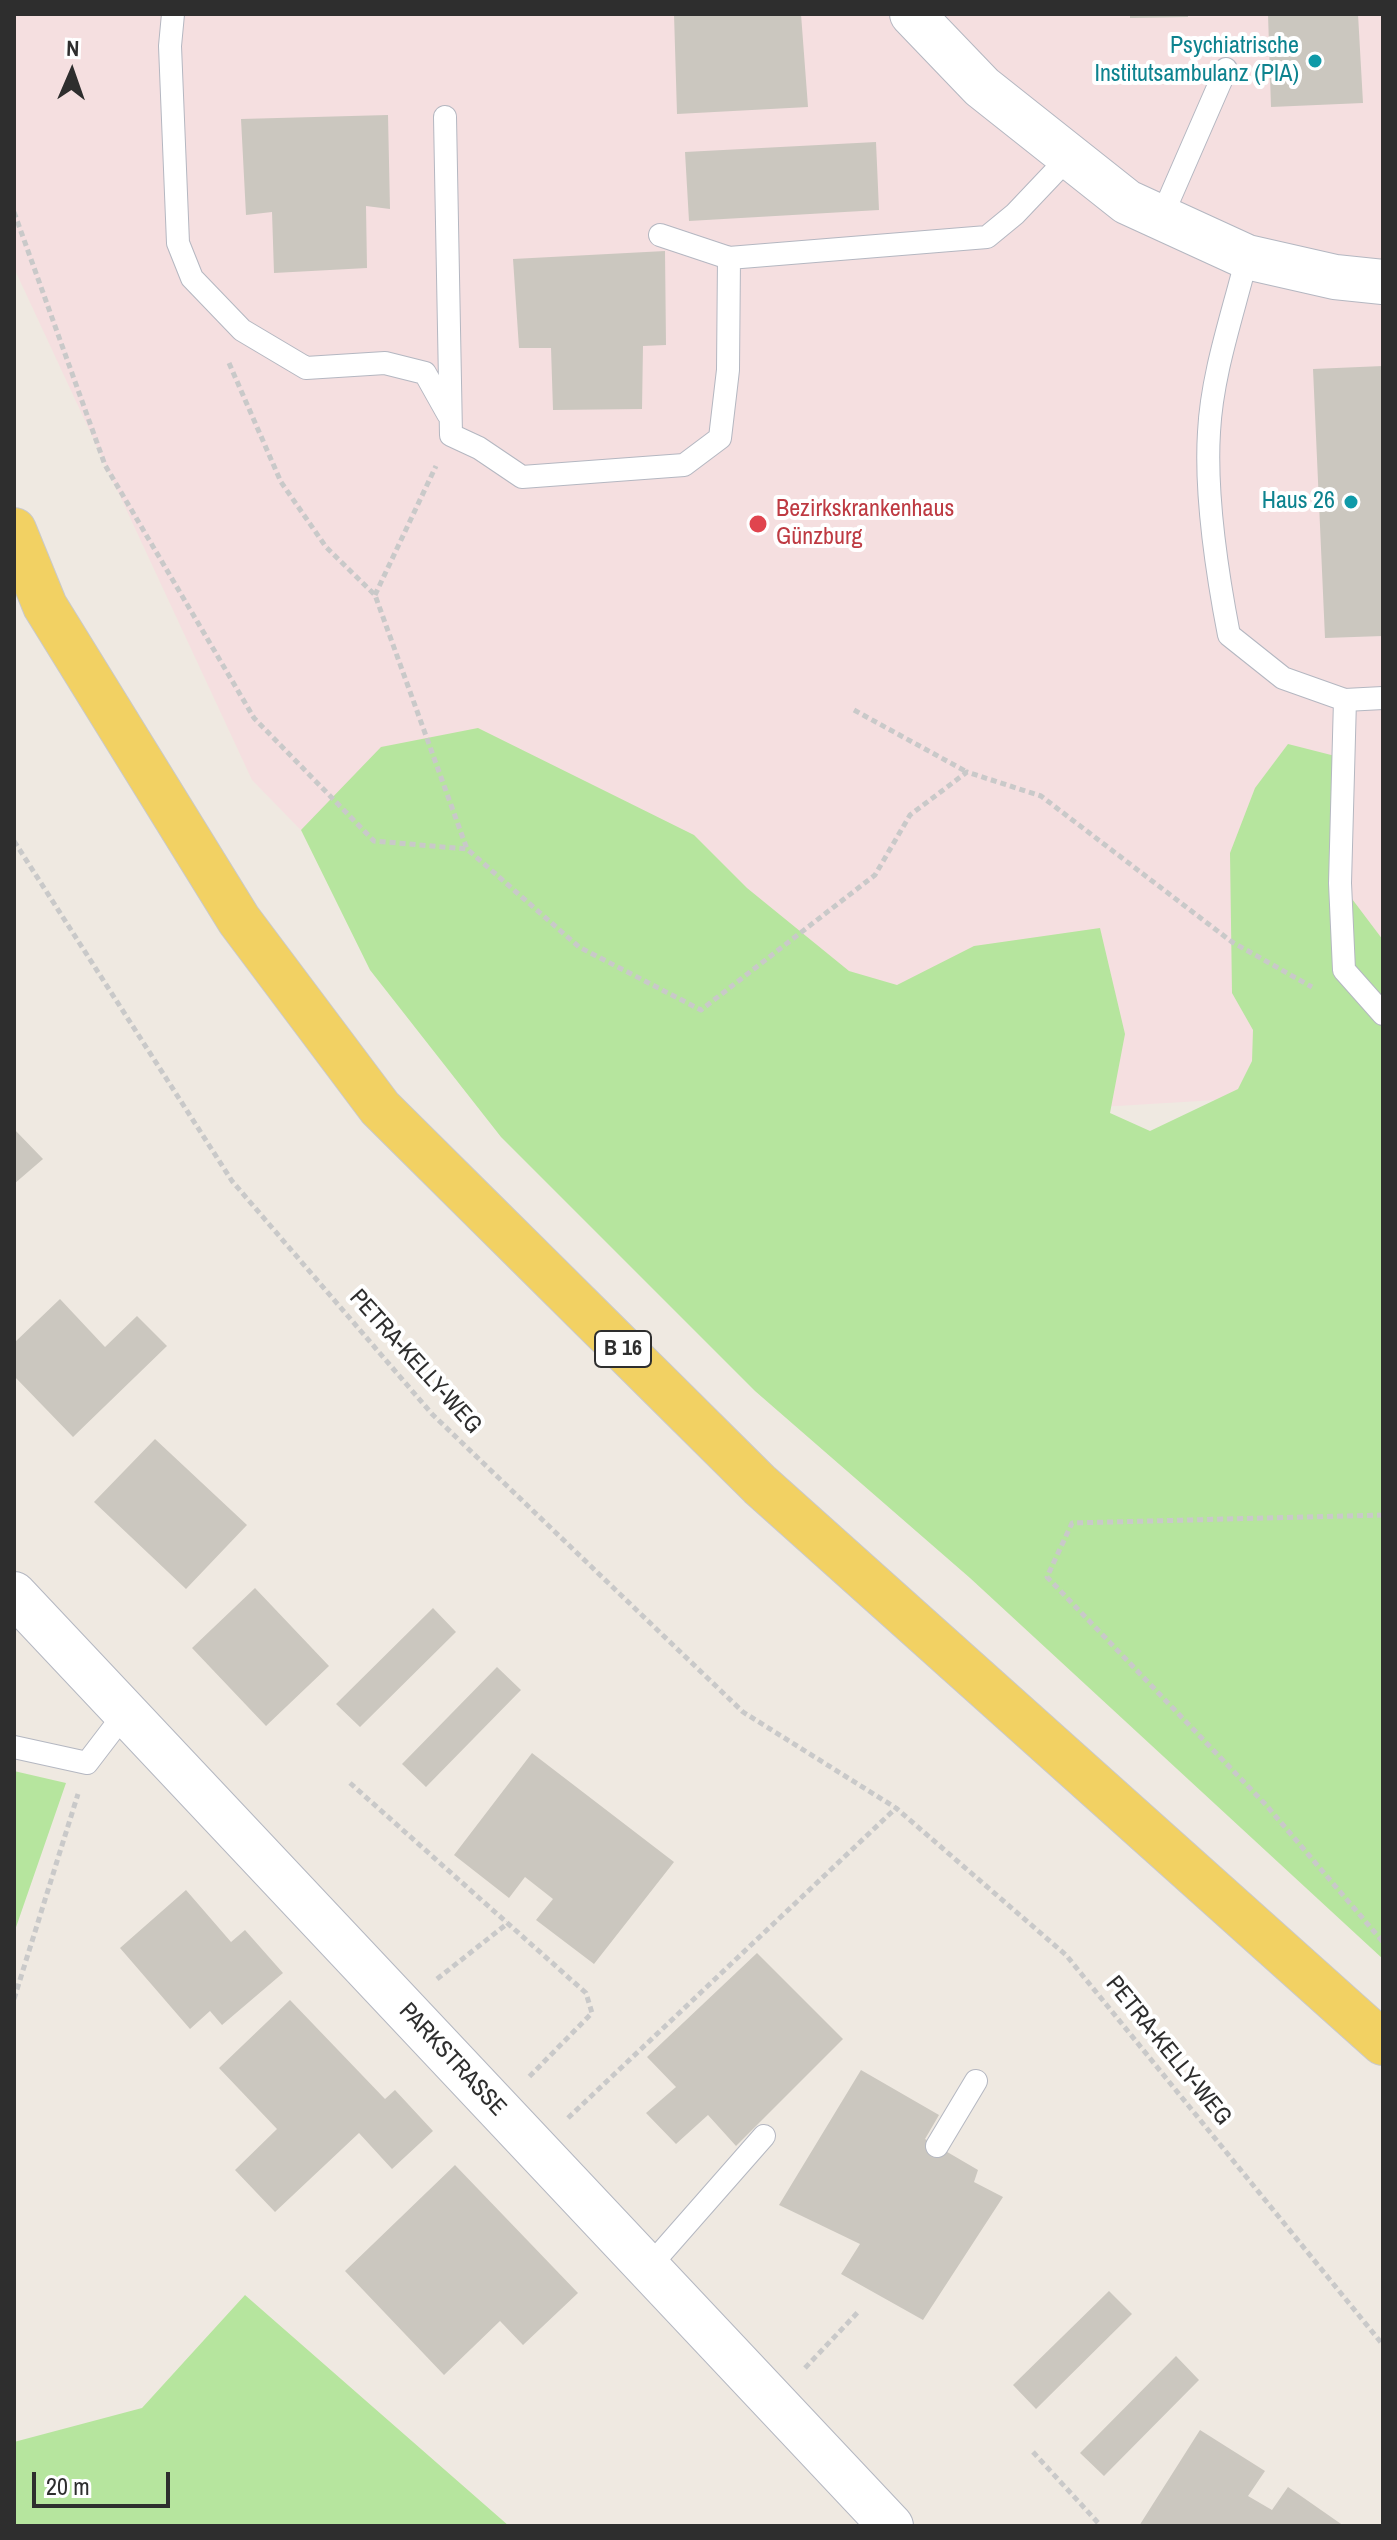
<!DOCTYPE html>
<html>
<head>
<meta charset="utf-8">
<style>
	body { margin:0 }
	#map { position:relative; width:1397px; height:2540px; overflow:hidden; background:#efe9e1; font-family:"Archivo Narrow",sans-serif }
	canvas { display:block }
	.frame { position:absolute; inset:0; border:16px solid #2e2e2e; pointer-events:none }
	.north { position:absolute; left:32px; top:32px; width:80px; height:80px; -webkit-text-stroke:6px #fff; paint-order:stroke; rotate:2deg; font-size:22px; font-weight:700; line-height:32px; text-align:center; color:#2e2e2e }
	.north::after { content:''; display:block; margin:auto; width:28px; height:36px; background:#2e2e2e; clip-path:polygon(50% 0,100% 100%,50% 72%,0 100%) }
	.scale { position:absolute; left:32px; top:2472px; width:138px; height:36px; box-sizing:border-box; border:4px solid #2e2e2e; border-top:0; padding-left:10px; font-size:24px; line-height:28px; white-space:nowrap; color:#2e2e2e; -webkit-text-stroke:6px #fff; paint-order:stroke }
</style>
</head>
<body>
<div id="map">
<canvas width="1397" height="2540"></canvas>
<div class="frame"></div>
<div class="north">N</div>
<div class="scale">20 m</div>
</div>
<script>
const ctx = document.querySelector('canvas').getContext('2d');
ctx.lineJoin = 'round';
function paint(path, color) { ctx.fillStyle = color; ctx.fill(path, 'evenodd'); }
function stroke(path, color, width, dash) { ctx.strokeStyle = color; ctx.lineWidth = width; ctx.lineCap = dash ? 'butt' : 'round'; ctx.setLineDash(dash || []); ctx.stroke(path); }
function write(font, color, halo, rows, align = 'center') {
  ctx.font = font + ' "Archivo Narrow",sans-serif'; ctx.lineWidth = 8; ctx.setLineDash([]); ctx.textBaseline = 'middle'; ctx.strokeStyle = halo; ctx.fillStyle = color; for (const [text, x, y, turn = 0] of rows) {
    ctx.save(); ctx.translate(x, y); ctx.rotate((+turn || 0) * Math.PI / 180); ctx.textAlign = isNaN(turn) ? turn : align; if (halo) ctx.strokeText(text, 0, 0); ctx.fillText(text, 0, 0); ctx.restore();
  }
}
paint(new Path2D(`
	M 14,14 L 1383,14 L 1383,1090 L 600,1137 L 252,780 L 14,268 Z`), '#f5dfe0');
paint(new Path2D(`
	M 478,728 L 694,835 L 747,888 L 849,971 L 897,985 L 974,946 L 1100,928 L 1125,1034 L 1110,1113 L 1150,1131 L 1238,1089 L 1252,1061 L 1253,1030 L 1232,993 L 1230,853 L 1255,788 L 1288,744 L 1343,758 L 1340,883 L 1383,940 L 1383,1959 L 970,1578 L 755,1391 L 501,1137 L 370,970 L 301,830 L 381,747 Z
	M 14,1771 L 66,1783 L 14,1933 Z
	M 245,2295 L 509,2526 L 14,2526 L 14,2442 L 142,2408 Z`), '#b6e59e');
paint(new Path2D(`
	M 674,14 L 801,14 L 808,107 L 677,114 Z
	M 1130,14 L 1188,14 L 1188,17 L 1130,18 Z
	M 1268,14 L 1358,14 L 1363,103 L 1271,107 Z
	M 388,115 L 390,209 L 366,206 L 367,268 L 274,273 L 272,212 L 246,215 L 241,119 Z
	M 876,142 L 879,210 L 689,221 L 685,152 Z
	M 665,251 L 666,345 L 643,346 L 642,409 L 553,410 L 551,348 L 519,348 L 513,259 Z
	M 1383,366 L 1383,636 L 1325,638 L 1313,369 Z
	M 14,1129 L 43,1159 L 14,1184 Z
	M 60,1299 L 105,1347 L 137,1316 L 167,1346 L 73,1437 L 14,1376 L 14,1343 Z
	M 155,1439 L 247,1525 L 186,1589 L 94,1502 Z
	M 255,1588 L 329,1666 L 266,1726 L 192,1648 Z
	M 433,1608 L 456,1632 L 360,1727 L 336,1704 Z
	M 497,1667 L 521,1690 L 426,1787 L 402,1764 Z
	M 532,1753 L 674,1862 L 594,1964 L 536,1920 L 553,1899 L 525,1877 L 509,1898 L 454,1855 Z
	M 186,1890 L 231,1942 L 245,1930 L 283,1973 L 222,2025 L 210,2011 L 190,2029 L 120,1948 Z
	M 757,1953 L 843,2039 L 736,2146 L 708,2115 L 676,2144 L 646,2113 L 676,2087 L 647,2057 Z
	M 290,2000 L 385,2099 L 395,2090 L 433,2131 L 392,2169 L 359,2133 L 275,2212 L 235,2170 L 277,2129 L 219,2068 Z
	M 861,2070 L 939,2115 L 925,2139 L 978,2170 L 974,2182 L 1003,2197 L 923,2320 L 841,2274 L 860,2244 L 779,2205 Z
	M 455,2165 L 578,2293 L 523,2345 L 500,2321 L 444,2375 L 345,2271 Z
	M 1109,2291 L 1132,2314 L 1036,2409 L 1013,2385 Z
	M 1176,2356 L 1199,2380 L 1104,2476 L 1080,2453 Z
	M 1200,2430 L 1265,2471 L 1248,2496 L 1272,2510 L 1288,2487 L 1344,2526 L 1139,2526 Z`), '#cbc7bf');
const service = new Path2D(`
	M 173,14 L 170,46 L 178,243 L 192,278 L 242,330 L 306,368 L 385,363 L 425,373 L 448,414
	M 445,117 L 451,435 L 479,448 L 522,477 L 684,465 L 720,438 L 728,370 L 729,258
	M 1161,218 L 1226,69
	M 660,235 L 729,258 L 987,237 L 1015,214 L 1069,157
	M 1247,257 C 1233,314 1212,373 1209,432 C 1205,496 1217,573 1229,635 L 1283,678 L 1345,700
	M 1383,698 L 1345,700 L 1340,883 L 1344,970 L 1383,1014
	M 14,1747 L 87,1763 L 126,1712
	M 937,2146 L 976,2081
	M 648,2268 L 764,2136`);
const minor = new Path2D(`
	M 912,14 L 982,87 L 1127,202 L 1247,257 L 1335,277 L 1383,282
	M 14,1594 L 891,2526`);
const primary = new Path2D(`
	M 14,530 L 45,606 L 239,920 L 380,1108 L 760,1485 L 1383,2043`);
stroke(service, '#b4b7c1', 24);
stroke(minor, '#b4b7c1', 46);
stroke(primary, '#c9c9c9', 46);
stroke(new Path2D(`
	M 14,212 L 105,465 L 254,718 L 374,841 L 467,849
	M 229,363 L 281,482 L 326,547 L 375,595 L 467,849 L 579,947 L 701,1010 L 875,875 L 910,815 L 967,772 L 1041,796 L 1232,942 L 1312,987
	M 375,595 L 436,466
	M 854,710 L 967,772
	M 14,841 L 232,1181 L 432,1414 L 743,1712 L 896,1808 L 1066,1955 L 1383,2345
	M 1383,1515 L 1072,1523 L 1047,1577 L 1266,1805 L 1383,1942
	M 350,1783 L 586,1993 L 592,2013 L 529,2077
	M 437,1979 L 508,1923
	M 14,1999 L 78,1794
	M 568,2118 L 896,1808
	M 805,2368 L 859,2311
	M 1033,2452 L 1101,2526`), '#c9c9c9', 5, [6, 4]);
stroke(service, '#fff', 22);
stroke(minor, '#fff', 44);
stroke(primary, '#f2d163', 44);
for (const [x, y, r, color] of [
	[1315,61,8,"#0f9aa8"],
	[1351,502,8,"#0f9aa8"],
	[758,524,10,"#e0444e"]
]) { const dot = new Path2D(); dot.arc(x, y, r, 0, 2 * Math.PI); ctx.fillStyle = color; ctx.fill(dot); stroke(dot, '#fff', 3); }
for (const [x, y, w] of [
	[623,1349,56]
]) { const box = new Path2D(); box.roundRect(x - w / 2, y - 18, w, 36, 6); ctx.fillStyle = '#fff'; ctx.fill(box); stroke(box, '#2e2e2e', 2); }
write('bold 22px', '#2e2e2e', null, [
	["B 16",623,1349]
]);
write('24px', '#0d838f', '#fff', [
	["Psychiatrische",1299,47],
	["Institutsambulanz (PIA)",1299,75],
	["Haus 26",1335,502]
], 'right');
write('24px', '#be3a42', '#fff', [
	["Bezirkskrankenhaus",776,510],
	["Günzburg",776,538]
], 'left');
write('24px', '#2e2e2e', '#fff', [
	["PETRA-KELLY-WEG",415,1362,48],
	["PETRA-KELLY-WEG",1168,2051,51],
	["PARKSTRASSE",452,2060,47]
]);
</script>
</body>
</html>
